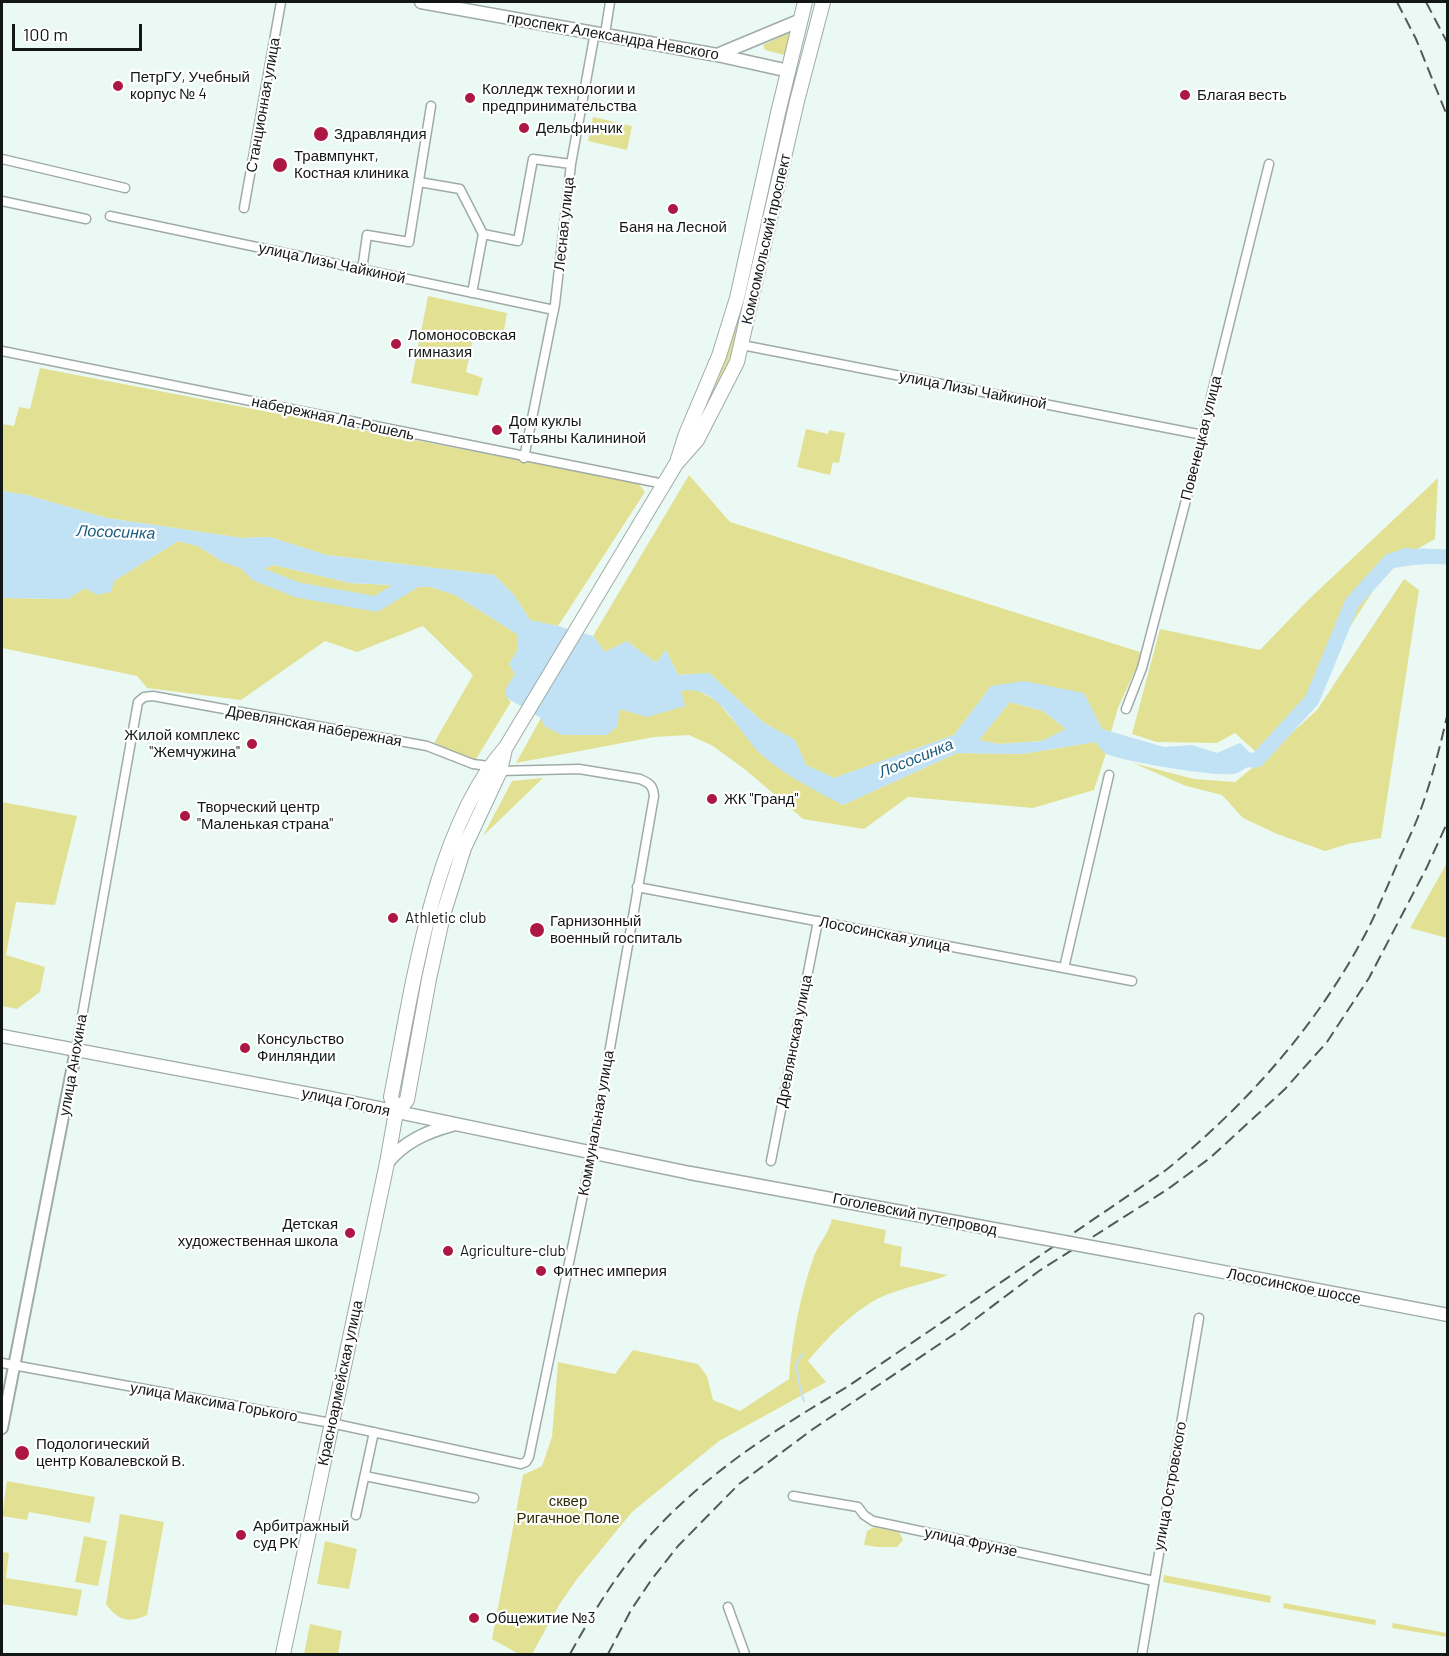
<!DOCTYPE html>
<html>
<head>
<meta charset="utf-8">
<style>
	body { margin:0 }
	#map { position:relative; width:1449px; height:1656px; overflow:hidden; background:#ebf9f4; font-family:Barlow,sans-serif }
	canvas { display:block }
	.frame { position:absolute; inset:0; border:3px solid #131816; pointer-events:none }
	.scale { position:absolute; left:12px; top:24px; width:130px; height:27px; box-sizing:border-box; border:3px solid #131816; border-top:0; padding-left:8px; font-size:18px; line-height:21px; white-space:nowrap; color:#131816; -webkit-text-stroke:4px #fff; paint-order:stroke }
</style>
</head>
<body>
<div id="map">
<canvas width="1449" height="1656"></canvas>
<div class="frame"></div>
<div class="scale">100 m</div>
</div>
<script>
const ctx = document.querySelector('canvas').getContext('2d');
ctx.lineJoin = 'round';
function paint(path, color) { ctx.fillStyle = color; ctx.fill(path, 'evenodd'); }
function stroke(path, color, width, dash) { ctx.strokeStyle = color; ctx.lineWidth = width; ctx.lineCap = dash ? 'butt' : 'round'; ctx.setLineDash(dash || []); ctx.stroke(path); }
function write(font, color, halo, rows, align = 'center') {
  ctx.font = font + ' Barlow,sans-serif'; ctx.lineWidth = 4.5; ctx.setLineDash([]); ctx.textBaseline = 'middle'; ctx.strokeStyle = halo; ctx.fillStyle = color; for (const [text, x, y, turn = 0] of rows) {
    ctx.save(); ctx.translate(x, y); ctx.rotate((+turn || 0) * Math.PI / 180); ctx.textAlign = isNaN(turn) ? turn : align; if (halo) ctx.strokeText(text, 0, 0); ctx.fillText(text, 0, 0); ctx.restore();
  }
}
paint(new Path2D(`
	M 790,32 L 796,35 L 788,56 L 765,50 L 763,45 Z
	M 593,117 L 632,126 L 627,150 L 588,141 Z
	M 747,292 L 749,294 L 728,363 L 715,391 L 713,391 L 725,361 L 745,293 Z
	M 428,296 L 507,313 L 502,342 L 473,339 L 466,372 L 483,378 L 478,396 L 411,383 Z
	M 40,368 L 638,483 L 645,492 L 558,626 L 530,620 L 514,595 L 494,575 L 326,555 L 270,537 L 242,538 L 107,518 L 27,495 L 2,491 L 2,424 L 14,426 L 19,407 L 30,409 Z
	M 806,429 L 828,434 L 829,430 L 845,433 L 839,463 L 833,462 L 830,475 L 797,467 Z
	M 689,475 L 730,522 L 1143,653 L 1118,708 L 1111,732 L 1102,729 L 1084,694 L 991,686 L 954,735 L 834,778 L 806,765 L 795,740 L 764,723 L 709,673 L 678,675 L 666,650 L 656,663 L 627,641 L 605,652 L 593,636 Z
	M 1438,478 L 1435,539 L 1390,564 L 1306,696 L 1256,752 L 1235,733 L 1217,743 L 1157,742 L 1132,734 L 1160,629 L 1260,650 L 1308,600 Z
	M 178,541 L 198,546 L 223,562 L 259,570 L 274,565 L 350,583 L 431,587 L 455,595 L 517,634 L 517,651 L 509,664 L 515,674 L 507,698 L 511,702 L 473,764 L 434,743 L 473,675 L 423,626 L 357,652 L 325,641 L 241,700 L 147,688 L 137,676 L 2,648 L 2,598 L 68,599 L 85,588 L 114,581 Z
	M 1404,579 L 1419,590 L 1381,838 L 1348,844 L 1325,851 L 1277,834 L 1243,818 L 1222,795 L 1186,786 L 1133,763 L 1194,779 L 1235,782 L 1269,754 L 1317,710 Z
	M 693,688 L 717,701 L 763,756 L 843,805 L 957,753 L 1022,754 L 1095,742 L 1106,753 L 1094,790 L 1033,808 L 908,797 L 864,829 L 803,819 L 747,771 L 713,746 L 689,735 L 654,737 L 516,763 L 541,718 L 619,709 Z
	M 1010,702 L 1043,711 L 1066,729 L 1042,741 L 999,744 L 978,740 Z
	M 543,778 L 483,836 L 512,781 Z
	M 2,802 L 77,816 L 55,905 L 16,902 L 6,955 L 45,967 L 40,992 L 17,1009 L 2,1006 Z
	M 1447,863 L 1447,938 L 1410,928 Z
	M 832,1219 L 886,1230 L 884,1243 L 902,1247 L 900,1266 L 948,1275 C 926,1284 899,1288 877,1299 C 850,1314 828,1337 808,1361 L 826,1382 L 719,1441 L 632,1512 L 577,1579 L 559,1605 L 532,1654 L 519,1654 L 492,1639 L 523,1475 L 542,1466 L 552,1437 L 558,1362 L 615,1374 L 633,1350 L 698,1364 L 707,1376 L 713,1400 L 740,1411 L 789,1379 C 792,1337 800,1296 814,1256 C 819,1243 829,1233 832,1219 Z
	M 7,1481 L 95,1497 L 90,1523 L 29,1512 L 27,1520 L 2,1516 Z
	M 120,1514 L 164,1522 L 147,1615 C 129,1624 117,1620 106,1604 Z
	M 874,1527 L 899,1532 L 903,1540 L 897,1547 L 877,1547 L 864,1545 L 867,1531 Z
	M 84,1536 L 107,1541 L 98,1586 L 75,1582 Z
	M 325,1541 L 357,1549 L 349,1589 L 317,1584 Z
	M 2,1552 L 9,1553 L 6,1578 L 82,1590 L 77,1616 L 2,1604 Z
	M 1164,1575 L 1271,1596 L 1270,1603 L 1163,1582 Z
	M 1284,1603 L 1376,1620 L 1375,1625 L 1283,1608 Z
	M 1393,1623 L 1447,1633 L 1447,1637 L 1392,1628 Z
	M 310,1624 L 342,1631 L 338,1654 L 304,1654 Z`), '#e2e193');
paint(new Path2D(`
	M 2,491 L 27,495 L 107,518 L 242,538 L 270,537 L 326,555 L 494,575 L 514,595 L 530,620 L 558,626 L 593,636 L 605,652 L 627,641 L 656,663 L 666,650 L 678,675 L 709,673 L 764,723 L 795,740 L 806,765 L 834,778 L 954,735 L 991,686 L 1024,681 L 1084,693 L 1102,729 L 1164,747 L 1192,745 L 1217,753 L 1240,743 L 1257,760 C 1250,764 1241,773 1233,774 C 1217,777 1118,761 1105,753 C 1101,750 1098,745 1095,742 L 1022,754 L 957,753 L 843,805 C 816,791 788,777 764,757 C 738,735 721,683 681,691 L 685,706 L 647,717 L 619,709 L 618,726 L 607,735 L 562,735 L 544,726 L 541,718 L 507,698 L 505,690 L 515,674 L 509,664 L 517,651 L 517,634 L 455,595 L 431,587 L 350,583 L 274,565 L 259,570 L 257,574 L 223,562 L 198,546 L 178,541 L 114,581 L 111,592 L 97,595 L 85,588 L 68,599 L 2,598 ZM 1010,702 L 1043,711 L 1066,729 L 1042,741 L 999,744 L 979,740 Z
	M 1405,548 C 1420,548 1433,553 1447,550 L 1447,563 L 1394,566 L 1391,553 Z`), '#c1e1f5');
stroke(new Path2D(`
	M 802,1354 L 796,1365 C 799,1377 799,1390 804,1401`), '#c1e1f5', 2);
stroke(new Path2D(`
	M 242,559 L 257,574 L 298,590 L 376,604 L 422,576
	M 1236,760 L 1257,760 L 1312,700 L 1352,603 L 1390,561 L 1421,556 L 1448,557`), '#c1e1f5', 15);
const minor = new Path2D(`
	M 2,159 L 125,188
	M 419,182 L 460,189 L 483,234
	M 2,201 L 86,219
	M 244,208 L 281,2
	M 110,216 L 554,310
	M 362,270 L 367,235 L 409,242 L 431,106
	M 472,293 L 483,234 L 518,241 L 533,159 L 571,164
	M 742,345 L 1203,435
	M 2,351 L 664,484
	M 524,458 L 555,304 L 571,164 L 595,32 L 605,34 L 610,2
	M 1126,709 L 1142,668 L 1203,435 L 1212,393 L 1269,164
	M 637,887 L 1132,981
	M 1064,968 L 1109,775
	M 76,1050 L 138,702 L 144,697 L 153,696 L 427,746 L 473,764 L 489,766
	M 771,1161 L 818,921
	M 2,1363 L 331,1423 L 521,1464 L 526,1462 L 529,1457 L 592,1151 L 654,796 C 653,785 649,783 640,779 L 579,769 L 500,771
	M 365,1476 L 474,1498
	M 793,1496 L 858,1507 L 864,1515 L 873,1521 L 1154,1581
	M 356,1515 L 374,1432
	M 728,1607 L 745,1654
	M 1142,1654 L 1199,1318`);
const tertiary = new Path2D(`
	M 2,1428 L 76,1050`);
const secondary = new Path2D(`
	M 421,2 L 717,55 L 789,71
	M 717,55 L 801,20
	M 2,1036 L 326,1097 L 690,1173
	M 387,1163 C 404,1142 426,1132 452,1125
	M 1140,1256 L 1448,1315`);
const primary = new Path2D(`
	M 678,459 L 686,434 L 719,356 L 737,298 L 778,113 L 805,2
	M 396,1112 L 407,1100 L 429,979 L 443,915 L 464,848 L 500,771 L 505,749
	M 283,1654 L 387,1163 L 396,1112 L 391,1097 C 412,991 433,829 506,747 L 676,464 L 697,440 L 737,362 L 797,101 L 823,2`);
stroke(minor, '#9eaba6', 11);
stroke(tertiary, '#9eaba6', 14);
stroke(secondary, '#9eaba6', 15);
stroke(primary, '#9eaba6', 16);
stroke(minor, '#fff', 8);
stroke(tertiary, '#fff', 10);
stroke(secondary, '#fff', 12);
stroke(primary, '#fff', 14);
stroke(new Path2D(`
	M 1397,2 L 1416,39 L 1448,118
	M 1426,2 L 1448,44
	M 570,1654 C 592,1614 616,1575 646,1540 C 702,1476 774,1430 847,1387 L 1166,1170 C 1244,1107 1313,1030 1361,942 C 1373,921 1382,898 1392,876 C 1400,856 1410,837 1418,817 C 1431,783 1440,747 1448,712
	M 608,1654 L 631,1610 L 652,1579 L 678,1546 L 739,1484 L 813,1429 L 962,1329 L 1039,1271 L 1168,1189 L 1210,1158 L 1285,1089 L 1327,1042 L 1369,978 L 1427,867 L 1448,821`), '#525956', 2, [12, 6]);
const secondaryBridge = new Path2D(`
	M 690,1173 L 1140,1256`);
stroke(secondaryBridge, '#9eaba6', 15, []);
stroke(secondaryBridge, '#fff', 12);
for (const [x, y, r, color] of [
	[118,86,6,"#ac1843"],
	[1185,95,6,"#ac1843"],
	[470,98,6,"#ac1843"],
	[524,128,6,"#ac1843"],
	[321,134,8,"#ac1843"],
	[280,165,8,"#ac1843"],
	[673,209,6,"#ac1843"],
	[396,344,6,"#ac1843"],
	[497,430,6,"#ac1843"],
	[252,744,6,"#ac1843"],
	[712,799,6,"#ac1843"],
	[185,816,6,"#ac1843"],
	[393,918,6,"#ac1843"],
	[537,930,8,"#ac1843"],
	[245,1048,6,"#ac1843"],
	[350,1233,6,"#ac1843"],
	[448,1251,6,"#ac1843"],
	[541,1271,6,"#ac1843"],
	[22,1453,8,"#ac1843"],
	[241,1535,6,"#ac1843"],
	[474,1618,6,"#ac1843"]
]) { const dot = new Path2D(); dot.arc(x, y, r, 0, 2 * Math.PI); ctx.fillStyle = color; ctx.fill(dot); stroke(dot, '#fff', 2); }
write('15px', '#131816', '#fff', [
	["проспект Александра Невского",613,36,10],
	["Станционная улица",263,105,-80],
	["Лесная улица",564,224,-84],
	["Комсомольский проспект",766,239,-77],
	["улица Лизы Чайкиной",332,263,12],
	["улица Лизы Чайкиной",973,390,11],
	["набережная Ла-Рошель",333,418,12],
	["Повенецкая улица",1201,438,-76],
	["Древлянская набережная",314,726,10],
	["Лососинская улица",885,934,11],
	["Древлянская улица",794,1041,-79],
	["улица Анохина",73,1065,-80],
	["улица Гоголя",346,1102,12],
	["Коммунальная улица",596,1123,-80],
	["Гоголевский путепровод",915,1214,11],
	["Лососинское шоссе",1294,1286,11],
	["Красноармейская улица",340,1383,-78],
	["улица Максима Горького",214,1402,10],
	["улица Островского",1170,1486,-80],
	["улица Фрунзе",971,1542,12]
]);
write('15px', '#131816', '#fff', [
	["ПетрГУ, Учебный",130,77],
	["корпус № 4",130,94],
	["Колледж технологии и",482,89],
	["предпринимательства",482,106],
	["Благая весть",1197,95],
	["Дельфинчик",536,128],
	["Здравляндия",334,134],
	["Травмпункт,",294,156],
	["Костная клиника",294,173],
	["Баня на Лесной",673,227,"center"],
	["Ломоносовская",408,335],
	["гимназия",408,352],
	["Дом куклы",509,421],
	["Татьяны Калининой",509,438],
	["Жилой комплекс",240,735,"right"],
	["\"Жемчужина\"",240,752,"right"],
	["ЖК \"Гранд\"",724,799],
	["Творческий центр",197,807],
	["\"Маленькая страна\"",197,824],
	["Athletic club",405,918],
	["Гарнизонный",550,921],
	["военный госпиталь",550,938],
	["Консульство",257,1039],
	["Финляндии",257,1056],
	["Детская",338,1224,"right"],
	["художественная школа",338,1241,"right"],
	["Agriculture-club",460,1251],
	["Фитнес империя",553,1271],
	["Подологический",36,1444],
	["центр Ковалевской В.",36,1461],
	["Арбитражный",253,1526],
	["суд РК",253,1543],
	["Общежитие №3",486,1618]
], 'left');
write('15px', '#2e2d06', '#fff', [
	["сквер",568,1501],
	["Ригачное Поле",568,1518]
]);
write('italic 16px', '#1c5d7f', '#fff', [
	["Лососинка",116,532,2],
	["Лососинка",916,758,-22]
]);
</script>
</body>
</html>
